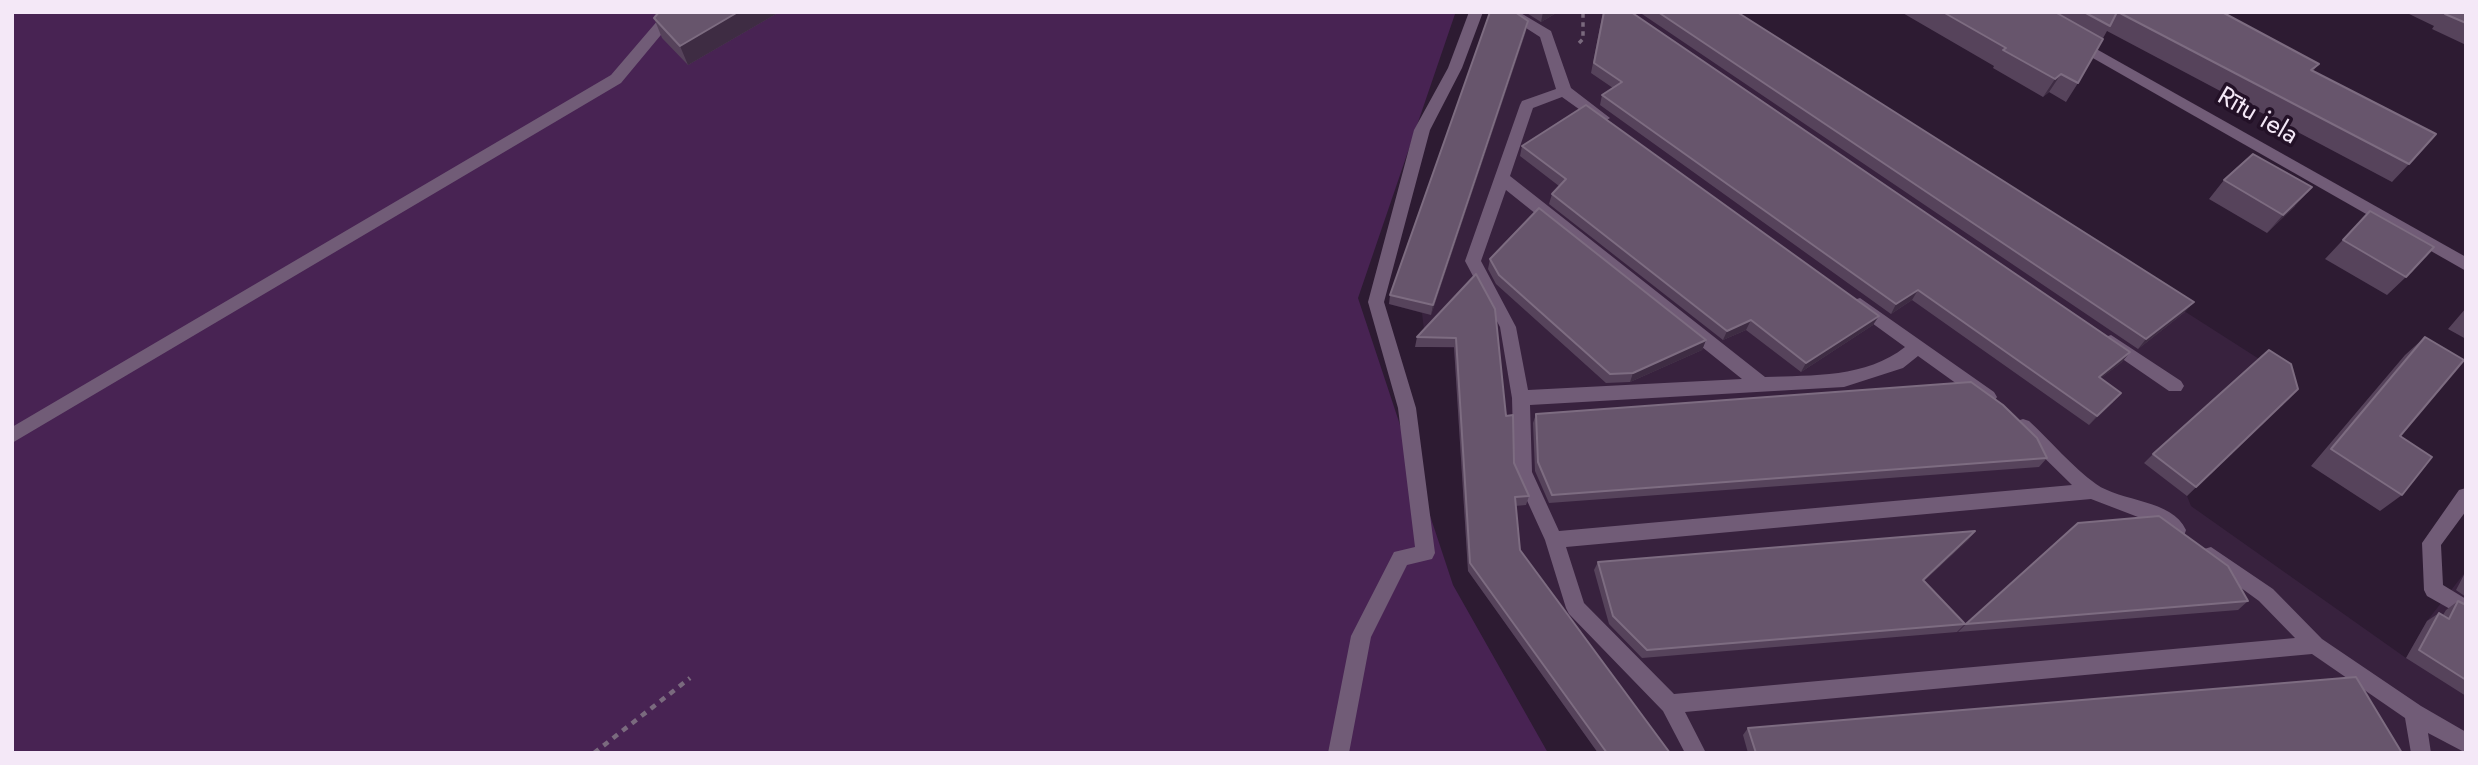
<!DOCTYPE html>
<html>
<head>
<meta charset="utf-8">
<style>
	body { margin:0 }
	#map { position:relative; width:2478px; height:765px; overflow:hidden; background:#2d1b32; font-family:Jost,sans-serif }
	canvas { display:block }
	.frame { position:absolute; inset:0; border:14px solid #f4e8f7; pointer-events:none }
</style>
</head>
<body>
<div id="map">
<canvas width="2478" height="765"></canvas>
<div class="frame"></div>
</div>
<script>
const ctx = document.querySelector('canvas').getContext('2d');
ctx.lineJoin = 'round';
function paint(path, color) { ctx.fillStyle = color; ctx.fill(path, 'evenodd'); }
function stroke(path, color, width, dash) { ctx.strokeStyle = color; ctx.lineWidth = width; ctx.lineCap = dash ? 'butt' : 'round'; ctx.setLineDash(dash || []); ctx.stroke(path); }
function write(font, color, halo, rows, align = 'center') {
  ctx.font = font + ' Jost,sans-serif'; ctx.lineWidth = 7; ctx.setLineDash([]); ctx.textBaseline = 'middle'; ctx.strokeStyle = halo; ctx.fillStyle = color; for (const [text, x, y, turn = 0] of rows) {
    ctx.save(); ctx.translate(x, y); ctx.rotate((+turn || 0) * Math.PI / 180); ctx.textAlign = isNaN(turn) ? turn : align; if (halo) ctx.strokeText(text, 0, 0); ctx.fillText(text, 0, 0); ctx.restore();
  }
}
paint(new Path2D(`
	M 1489,12 L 1717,12 L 2281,373 L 2187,496 L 2191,506 L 2406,658 L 2427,621 L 2466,571 L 2466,753 L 1598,753 L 1468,571 L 1454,348 L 1426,347 L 1422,313 L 1389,304 L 1491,14 Z`), '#38223e');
paint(new Path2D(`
	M 12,12 L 1452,12 L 1455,14 L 1358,298 L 1453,585 L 1548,753 L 12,753 Z`), '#482353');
stroke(new Path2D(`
	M 1579,43 L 1583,39 L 1583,12`), '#7a6a7e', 3.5, [4.5, 4.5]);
stroke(new Path2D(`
	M 594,753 L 690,678`), '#7a6a7e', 4.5, [6, 6]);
paint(new Path2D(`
	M 665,12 L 680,12 L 621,83 L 12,443 L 12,427 L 611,75 Z
	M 1469,12 L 1483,12 L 1462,68 L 1430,130 L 1384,302 L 1416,408 L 1435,553 L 1432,559 L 1407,565 L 1371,637 L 1349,753 L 1328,753 L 1351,636 L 1394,552 L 1415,547 L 1398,408 L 1368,302 L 1414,130 L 1448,68 Z
	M 1501,12 L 1519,12 L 1551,31 L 1571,88 L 1610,118 L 1602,123 L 1597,122 L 1562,97 L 1533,108 L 1510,176 L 1765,377 C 1813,375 1866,378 1905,347 L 1854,310 L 1852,305 L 1854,300 L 1860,298 L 1994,392 L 1997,397 L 1994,402 L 1988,404 L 1982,402 L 1918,356 L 1903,368 L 1844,387 L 1530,405 L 1532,472 L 1559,531 L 2072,485 L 2017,431 L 2014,426 L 2017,421 L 2023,419 L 2029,421 C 2051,441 2072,467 2096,484 C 2121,502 2172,499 2186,530 L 2184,536 L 2177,538 L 2151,522 L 2091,499 L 1566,547 L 1584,603 L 1674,694 L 2295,638 L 2259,601 L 2204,561 L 2201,555 L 2204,549 L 2211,547 L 2273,589 L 2322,639 L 2421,706 L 2466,732 L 2466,753 L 2428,733 L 2431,753 L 2411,753 L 2405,718 L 2312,654 L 1685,712 L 1706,753 L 1685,753 L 1663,711 L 1569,614 L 1566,608 L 1545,540 L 1514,472 L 1512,398 L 1500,327 L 1465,261 L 1520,105 L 1522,101 L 1556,89 L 1540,37 ZM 1506,190 L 1742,379 L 1528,390 L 1516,327 L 1481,261 Z
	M 2111,335 L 2181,381 L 2184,386 L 2181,391 L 2169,391 L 2105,347 L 2102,342 L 2105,337 Z
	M 2466,488 L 2466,511 L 2441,545 L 2443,585 L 2466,599 L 2466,618 L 2427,596 L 2424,590 L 2422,543 L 2459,490 Z`), '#715c77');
paint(new Path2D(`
	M 2075,37 L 2466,257 L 2466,271 L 2070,45 L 2068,42 L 2070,39 Z`), '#715c77');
paint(new Path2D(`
	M 659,12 L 776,12 L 776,14 L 688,65 L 662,38 L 654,18 Z
	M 1525,12 L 1558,12 L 1541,22 Z
	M 1603,12 L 1631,12 L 2130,352 L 2122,362 L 2101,378 L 2113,402 L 2089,425 L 1912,300 L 1891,314 L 1600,105 L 1602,95 L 1613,88 L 1591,73 Z
	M 1639,12 L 1737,12 L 2185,312 L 2138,349 Z
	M 1901,12 L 2222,12 L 2319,64 L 2313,71 L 2409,164 L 2392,182 L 2107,31 L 2078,83 L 2066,102 L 2049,92 L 2043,97 L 1993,68 L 1994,66 Z
	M 2405,12 L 2466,12 L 2466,45 L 2432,29 L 2434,26 Z
	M 1526,31 L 1431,315 L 1389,304 L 1390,295 Z
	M 1522,146 L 1873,325 L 1801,372 L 1746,330 L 1723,340 L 1549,204 L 1552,194 L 1559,186 L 1520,156 Z
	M 2224,180 L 2295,206 L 2267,233 L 2209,199 Z
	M 2370,211 L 2406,277 L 2387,295 L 2325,259 Z
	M 1490,259 L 1706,340 L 1702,350 L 1630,382 L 1606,383 L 1496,284 L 1488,269 Z
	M 1476,274 L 1506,416 L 1514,463 L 1529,496 L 1526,505 L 1515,506 L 1520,550 L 1670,753 L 1598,753 L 1468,571 L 1454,347 L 1415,347 L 1417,337 Z
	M 2466,308 L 2466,339 L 2448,329 Z
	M 2425,337 L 2400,436 L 2402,495 L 2380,511 L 2311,466 L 2405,355 Z
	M 2298,389 L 2187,496 L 2144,463 L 2153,454 Z
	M 1536,414 L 2047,458 L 2039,467 L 1549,503 L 1535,471 L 1533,423 Z
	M 1975,531 L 1968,540 L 1924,581 L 1965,624 L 1957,632 L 1642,658 L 1609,624 L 1594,570 L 1598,562 Z
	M 2466,571 L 2466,597 L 2456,590 Z
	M 2248,601 L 2238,610 L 1958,632 L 1966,624 Z
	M 2458,601 L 2466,605 L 2466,696 L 2406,658 L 2427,621 L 2439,613 L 2443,615 L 2446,610 Z
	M 1748,728 L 2402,753 L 1748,753 L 1743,735 Z`), '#56435b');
paint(new Path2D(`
	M 738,12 L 776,12 L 776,14 L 688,65 L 680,46 Z
	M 1543,12 L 1558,12 L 1541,22 Z
	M 1528,21 L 1526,31 L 1431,315 L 1433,305 Z
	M 2061,74 L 2049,92 L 2043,97 L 2055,79 Z
	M 2312,187 L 2295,206 L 2267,233 L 2283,215 Z
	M 1918,290 L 1912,300 L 1891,314 L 1896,304 Z
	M 2194,302 L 2185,312 L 2138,349 L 2146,339 Z
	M 1879,316 L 1873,325 L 1801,372 L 1806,363 Z
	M 1751,320 L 1746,330 L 1723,340 L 1727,331 Z
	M 1706,340 L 1702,350 L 1630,382 L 1633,373 Z
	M 2130,352 L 2122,362 L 2091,386 L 2099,377 Z
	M 2121,393 L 2113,402 L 2089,425 L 2097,416 Z
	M 1975,531 L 1968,540 L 1916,588 L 1923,580 Z`), '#3e2c43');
const building = new Path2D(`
	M 659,12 L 738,12 L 680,46 L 654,18 Z
	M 1490,12 L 1515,12 L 1528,21 L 1433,305 L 1390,295 Z
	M 1604,12 L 1631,12 L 2130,352 L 2099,377 L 2121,393 L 2097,416 L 1918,290 L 1896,304 L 1602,95 L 1622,82 L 1594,63 Z
	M 1658,12 L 1737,12 L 2194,302 L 2146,339 Z
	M 1943,12 L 2055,12 L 2103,39 L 2078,83 L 2061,74 L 2055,79 L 2003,50 L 2006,48 Z
	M 2084,12 L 2117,12 L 2110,26 Z
	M 2118,12 L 2222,12 L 2319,64 L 2311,70 L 2436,134 L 2409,164 Z
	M 2446,12 L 2466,12 L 2466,23 L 2445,14 Z
	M 1586,105 L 1879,316 L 1806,363 L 1751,320 L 1727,331 L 1552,194 L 1566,179 L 1522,146 Z
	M 2253,154 L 2312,187 L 2283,215 L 2224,180 Z
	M 1539,208 L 1706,340 L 1633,373 L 1610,374 L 1499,275 L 1490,259 Z
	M 2370,211 L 2434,247 L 2406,277 L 2343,240 Z
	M 1476,274 L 1495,309 L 1506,416 L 1513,415 L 1514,463 L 1529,496 L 1515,497 L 1520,550 L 1670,753 L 1607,753 L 1470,563 L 1456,338 L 1417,337 Z
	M 2425,337 L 2464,360 L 2400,436 L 2432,457 L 2402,495 L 2331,449 Z
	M 2269,350 L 2291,364 L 2298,389 L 2196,487 L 2153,454 Z
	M 1971,382 L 2003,405 L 2037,438 L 2047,458 L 1552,495 L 1538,462 L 1536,414 Z
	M 2159,516 L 2228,566 L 2248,601 L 1966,624 L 2078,523 Z
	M 1975,531 L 1923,580 L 1965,624 L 1647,650 L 1613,616 L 1598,562 Z
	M 2458,601 L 2466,605 L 2466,680 L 2419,650 L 2439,613 L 2449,619 Z
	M 2356,677 L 2402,753 L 1756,753 L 1748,728 Z`);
paint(building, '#67556c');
stroke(building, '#7d6c81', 2);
write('26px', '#f4e8f7', '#231127', [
	["Rītu iela",2257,117,30]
]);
</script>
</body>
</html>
